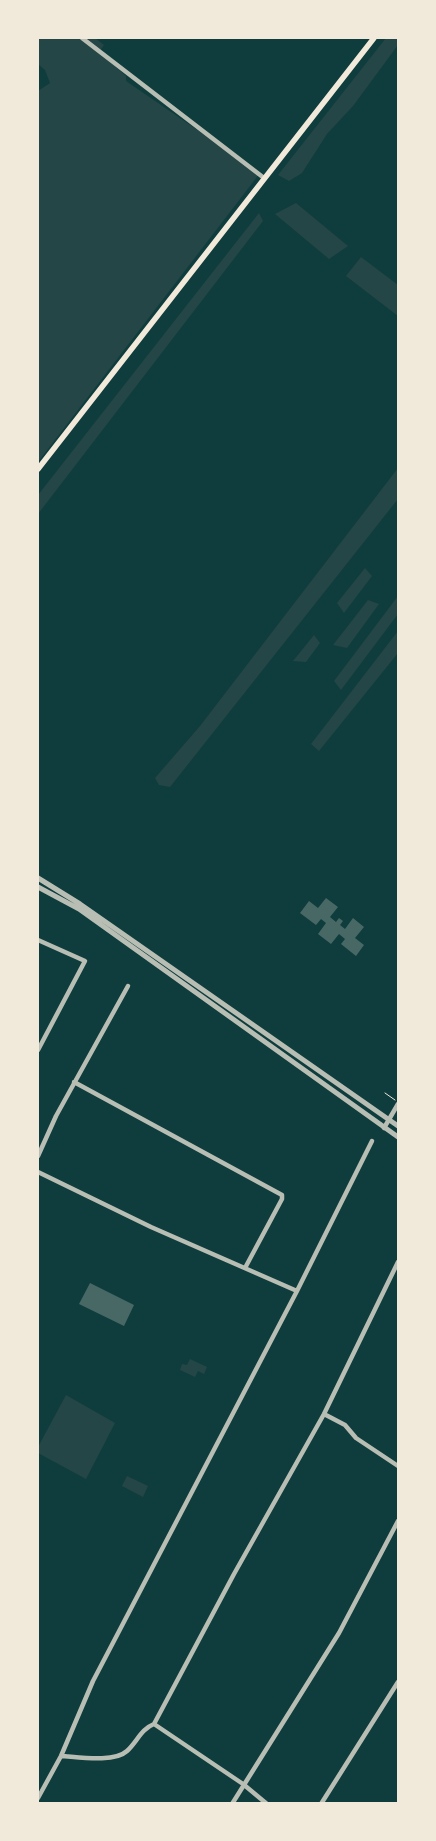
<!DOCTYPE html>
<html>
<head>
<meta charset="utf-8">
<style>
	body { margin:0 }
	#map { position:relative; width:436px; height:1841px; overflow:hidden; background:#0f3d3e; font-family:"PT Sans Narrow",sans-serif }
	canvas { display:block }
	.frame { position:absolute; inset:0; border:39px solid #f1e9da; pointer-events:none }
</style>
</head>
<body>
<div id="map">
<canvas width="436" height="1841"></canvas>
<div class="frame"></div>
</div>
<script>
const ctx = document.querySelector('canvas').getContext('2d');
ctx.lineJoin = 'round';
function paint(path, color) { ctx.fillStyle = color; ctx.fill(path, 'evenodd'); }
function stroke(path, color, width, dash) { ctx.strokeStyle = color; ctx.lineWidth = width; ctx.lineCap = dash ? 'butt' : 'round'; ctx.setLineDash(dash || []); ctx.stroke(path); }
paint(new Path2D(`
	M 38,38 L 95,38 L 104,45 L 99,52 L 126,76 L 126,81 L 260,173 L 38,462 L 38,91 L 50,83 L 45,70 L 38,64 Z
	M 386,38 L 398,38 L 398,45 L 353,106 L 327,134 L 302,173 L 289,181 L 278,175 Z
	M 296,203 L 348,246 L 329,259 L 275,214 Z
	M 259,213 L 263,221 L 38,514 L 38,495 Z
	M 361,257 L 398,285 L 398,316 L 346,276 Z
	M 398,468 L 398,499 L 170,787 L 159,785 L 155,778 L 200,726 Z
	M 365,568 L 372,576 L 344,613 L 337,603 Z
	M 398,596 L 398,614 L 341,690 L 334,681 Z
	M 368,600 L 379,604 L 347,648 L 333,645 Z
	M 398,631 L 398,653 L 319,751 L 311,744 Z
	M 314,635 L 320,643 L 306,662 L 293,661 Z
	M 190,1359 L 207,1367 L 204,1374 L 198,1371 L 195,1377 L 180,1370 L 182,1364 L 187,1365 Z
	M 66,1395 L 115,1423 L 86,1479 L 38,1453 L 38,1447 Z
	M 127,1476 L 148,1486 L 143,1497 L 122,1486 Z`), '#244646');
paint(new Path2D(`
	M 326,898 L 338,907 L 330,917 L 336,922 L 339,918 L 343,921 L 340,925 L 345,929 L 353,918 L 364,927 L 355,938 L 364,945 L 356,956 L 341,944 L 345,939 L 339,934 L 331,944 L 318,934 L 326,923 L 321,919 L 316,925 L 300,913 L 309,901 L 318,908 Z
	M 90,1283 L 134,1305 L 124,1326 L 79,1304 Z`), '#486865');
stroke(new Path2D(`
	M 385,1093 L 395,1100`), '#f1e9da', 1);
stroke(new Path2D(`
	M 82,38 L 264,178
	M 38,940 L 85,961 L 38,1050
	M 74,1082 L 282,1195 L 282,1199 L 245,1268
	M 384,1128 L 398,1104
	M 38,1156 L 56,1116 L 128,986
	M 38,1172 L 151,1227 L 297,1291
	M 324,1414 L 345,1425 L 356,1438 L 398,1466
	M 154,1724 L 243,1784 L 267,1804
	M 61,1756 C 78,1757 114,1763 127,1751 C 137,1742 141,1729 154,1724 L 234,1574 L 324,1414 L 398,1262
	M 38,1798 L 61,1756 L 93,1681 L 297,1291 L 372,1141
	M 232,1804 L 339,1633 L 398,1521
	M 321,1804 L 398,1682`), '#b8beb3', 4.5);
stroke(new Path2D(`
	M 38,878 L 80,904 L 398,1126
	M 38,887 L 79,909 L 398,1137`), '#b8beb3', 5);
stroke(new Path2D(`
	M 38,469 L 374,38`), '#f1e9da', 5.5);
</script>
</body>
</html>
